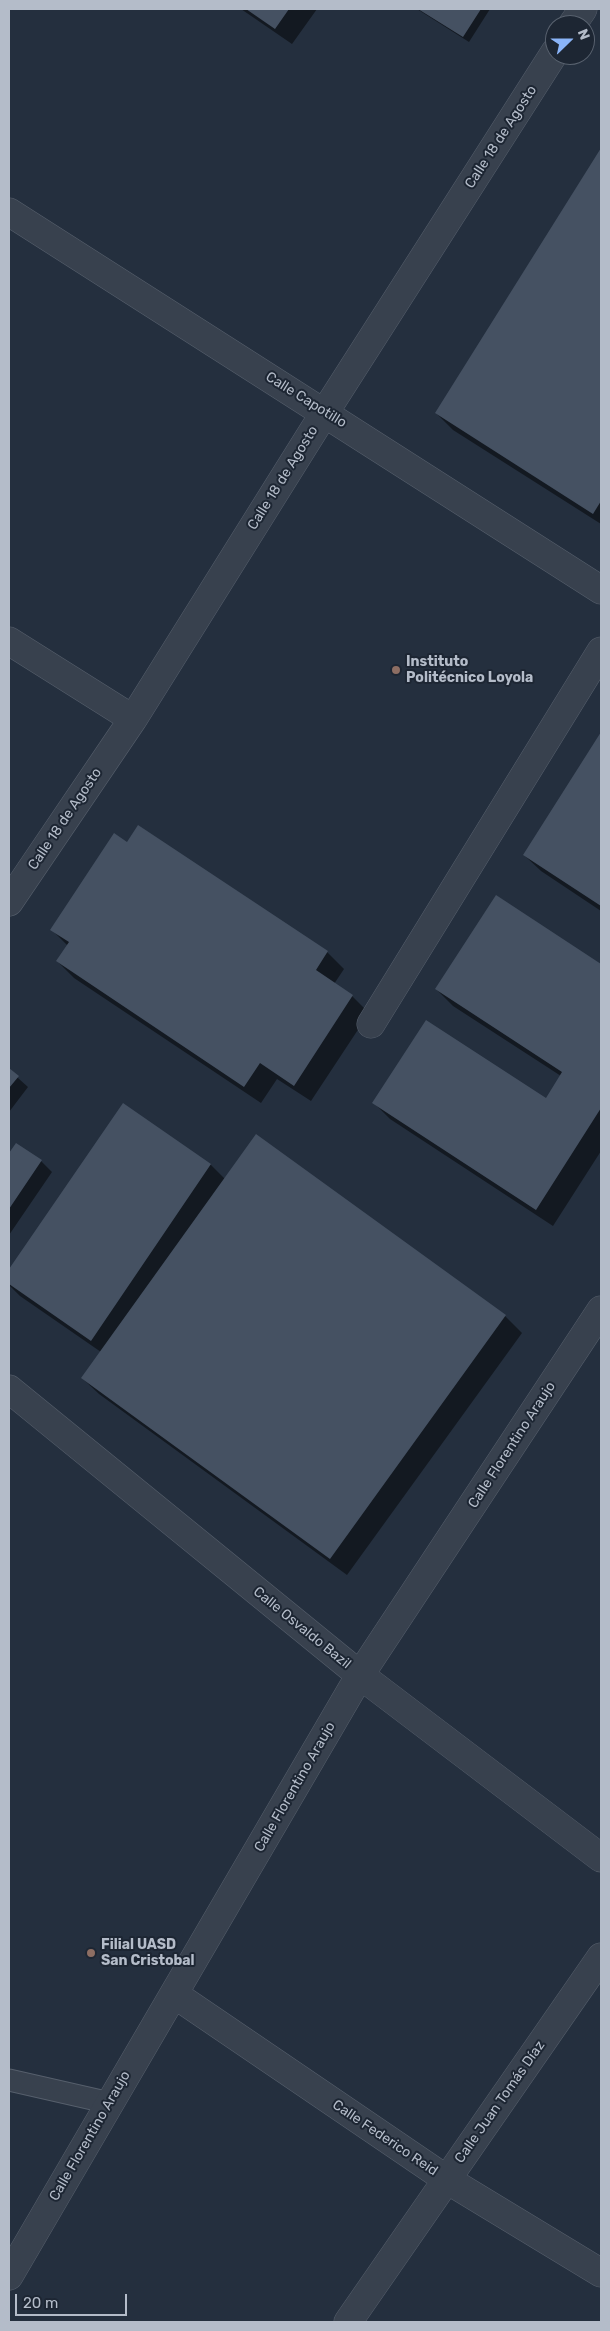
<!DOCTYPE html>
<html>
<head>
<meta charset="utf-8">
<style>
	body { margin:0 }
	#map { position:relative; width:610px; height:2331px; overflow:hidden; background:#242f3e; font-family:Rubik,sans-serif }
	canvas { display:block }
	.frame { position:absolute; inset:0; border:10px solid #b4bcc9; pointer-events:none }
	.north { position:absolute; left:545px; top:15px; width:50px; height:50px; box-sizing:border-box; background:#1d2633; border:1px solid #59626f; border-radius:50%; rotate:68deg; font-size:14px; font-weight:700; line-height:20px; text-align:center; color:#b4bcc9 }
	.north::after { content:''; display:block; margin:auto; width:18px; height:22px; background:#8ab4f8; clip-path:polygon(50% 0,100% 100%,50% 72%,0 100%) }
	.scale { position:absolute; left:15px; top:2294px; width:112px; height:22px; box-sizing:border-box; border:2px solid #b4bcc9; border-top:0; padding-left:6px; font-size:15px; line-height:18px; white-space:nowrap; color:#b4bcc9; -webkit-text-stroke:4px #1d2633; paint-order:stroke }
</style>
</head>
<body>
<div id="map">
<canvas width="610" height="2331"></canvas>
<div class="frame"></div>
<div class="north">N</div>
<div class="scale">20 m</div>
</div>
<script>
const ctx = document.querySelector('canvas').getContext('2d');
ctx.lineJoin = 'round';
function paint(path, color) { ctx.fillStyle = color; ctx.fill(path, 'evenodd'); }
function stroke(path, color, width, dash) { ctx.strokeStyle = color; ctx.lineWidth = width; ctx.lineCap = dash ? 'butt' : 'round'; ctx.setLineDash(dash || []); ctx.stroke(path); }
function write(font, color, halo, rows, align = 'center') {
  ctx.font = font + ' Rubik,sans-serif'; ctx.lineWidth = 4; ctx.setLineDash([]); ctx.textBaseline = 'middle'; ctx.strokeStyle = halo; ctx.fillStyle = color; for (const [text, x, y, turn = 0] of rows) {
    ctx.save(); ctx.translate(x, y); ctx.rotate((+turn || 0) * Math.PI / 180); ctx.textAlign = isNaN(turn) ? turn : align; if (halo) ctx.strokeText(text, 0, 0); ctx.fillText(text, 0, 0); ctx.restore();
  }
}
paint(new Path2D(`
	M 241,9 L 317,9 L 292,44 Z
	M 417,9 L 490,9 L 469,42 Z
	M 601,150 L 601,524 L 453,430 L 436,413 Z
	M 601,734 L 601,911 L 541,871 L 524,855 Z
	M 496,897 L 601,965 L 601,1151 L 553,1226 L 390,1119 L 374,1103 L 547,1100 L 561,1076 L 453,1006 L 436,989 Z
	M 52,930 L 327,952 L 344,969 L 334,984 L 352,996 L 369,1013 L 311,1101 L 277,1079 L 261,1103 L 74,978 L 57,961 L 68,946 Z
	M 9,1070 L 28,1087 L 9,1112 Z
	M 123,1104 L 211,1165 L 225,1179 L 505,1316 L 522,1333 L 347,1575 L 99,1394 L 82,1378 L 101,1352 L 20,1296 L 9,1285 L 9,1272 Z
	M 16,1144 L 41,1161 L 52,1172 L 9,1235 L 9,1155 Z`), '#0007');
paint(new Path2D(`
	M 246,9 L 289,9 L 275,29 Z
	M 418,9 L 481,9 L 463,37 Z
	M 601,148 L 601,501 L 593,514 L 435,413 Z
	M 601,732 L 601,906 L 523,855 Z
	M 138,825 L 328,951 L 316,970 L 353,995 L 294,1086 L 260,1063 L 244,1087 L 56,961 L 69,942 L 50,930 L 114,833 L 127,842 Z
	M 496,895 L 601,964 L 601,1108 L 536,1210 L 372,1103 L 426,1020 L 546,1098 L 562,1072 L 435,989 Z
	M 9,1068 L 19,1076 L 9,1088 Z
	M 123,1103 L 211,1164 L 91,1341 L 9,1284 L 9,1269 Z
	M 256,1134 L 506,1315 L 330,1559 L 81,1378 Z
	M 16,1143 L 42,1160 L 9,1209 L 9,1153 Z`), '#455162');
const service = new Path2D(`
	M 9,2080 L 110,2103`);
const minor = new Path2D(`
	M 572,25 L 583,9
	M 9,212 L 601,590
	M 9,641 L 133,719
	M 9,902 L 133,719 L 325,412 L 555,52
	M 371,1024 L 601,651
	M 9,1389 L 360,1675 L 601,1858
	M 174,1994 L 446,2179 L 601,2273
	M 9,2276 L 360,1675 L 601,1310
	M 348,2322 L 601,1957`);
stroke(service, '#565f6c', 23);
stroke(minor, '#565f6c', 29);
stroke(service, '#38414e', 21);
stroke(minor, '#38414e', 28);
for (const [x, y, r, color] of [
	[396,670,5,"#8d6e63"],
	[91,1953,5,"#8d6e63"]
]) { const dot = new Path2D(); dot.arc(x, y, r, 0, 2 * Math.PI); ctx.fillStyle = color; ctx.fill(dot); stroke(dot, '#1d2633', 2); }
write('14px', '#b4bcc9', '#1d2633', [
	["Calle 18 de Agosto",501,137,-57],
	["Calle Capotillo",306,400,32],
	["Calle 18 de Agosto",283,478,-58],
	["Calle 18 de Agosto",65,819,-56],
	["Calle Florentino Araujo",512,1445,-57],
	["Calle Osvaldo Bazil",302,1628,39],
	["Calle Florentino Araujo",295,1787,-60],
	["Calle Juan Tomás Díaz",500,2102,-55],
	["Calle Florentino Araujo",90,2136,-60],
	["Calle Federico Reid",385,2138,34]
]);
write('bold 14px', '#b4bcc9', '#1d2633', [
	["Instituto",406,662],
	["Politécnico Loyola",406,678],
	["Filial UASD",101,1945],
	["San Cristobal",101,1961]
], 'left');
</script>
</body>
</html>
